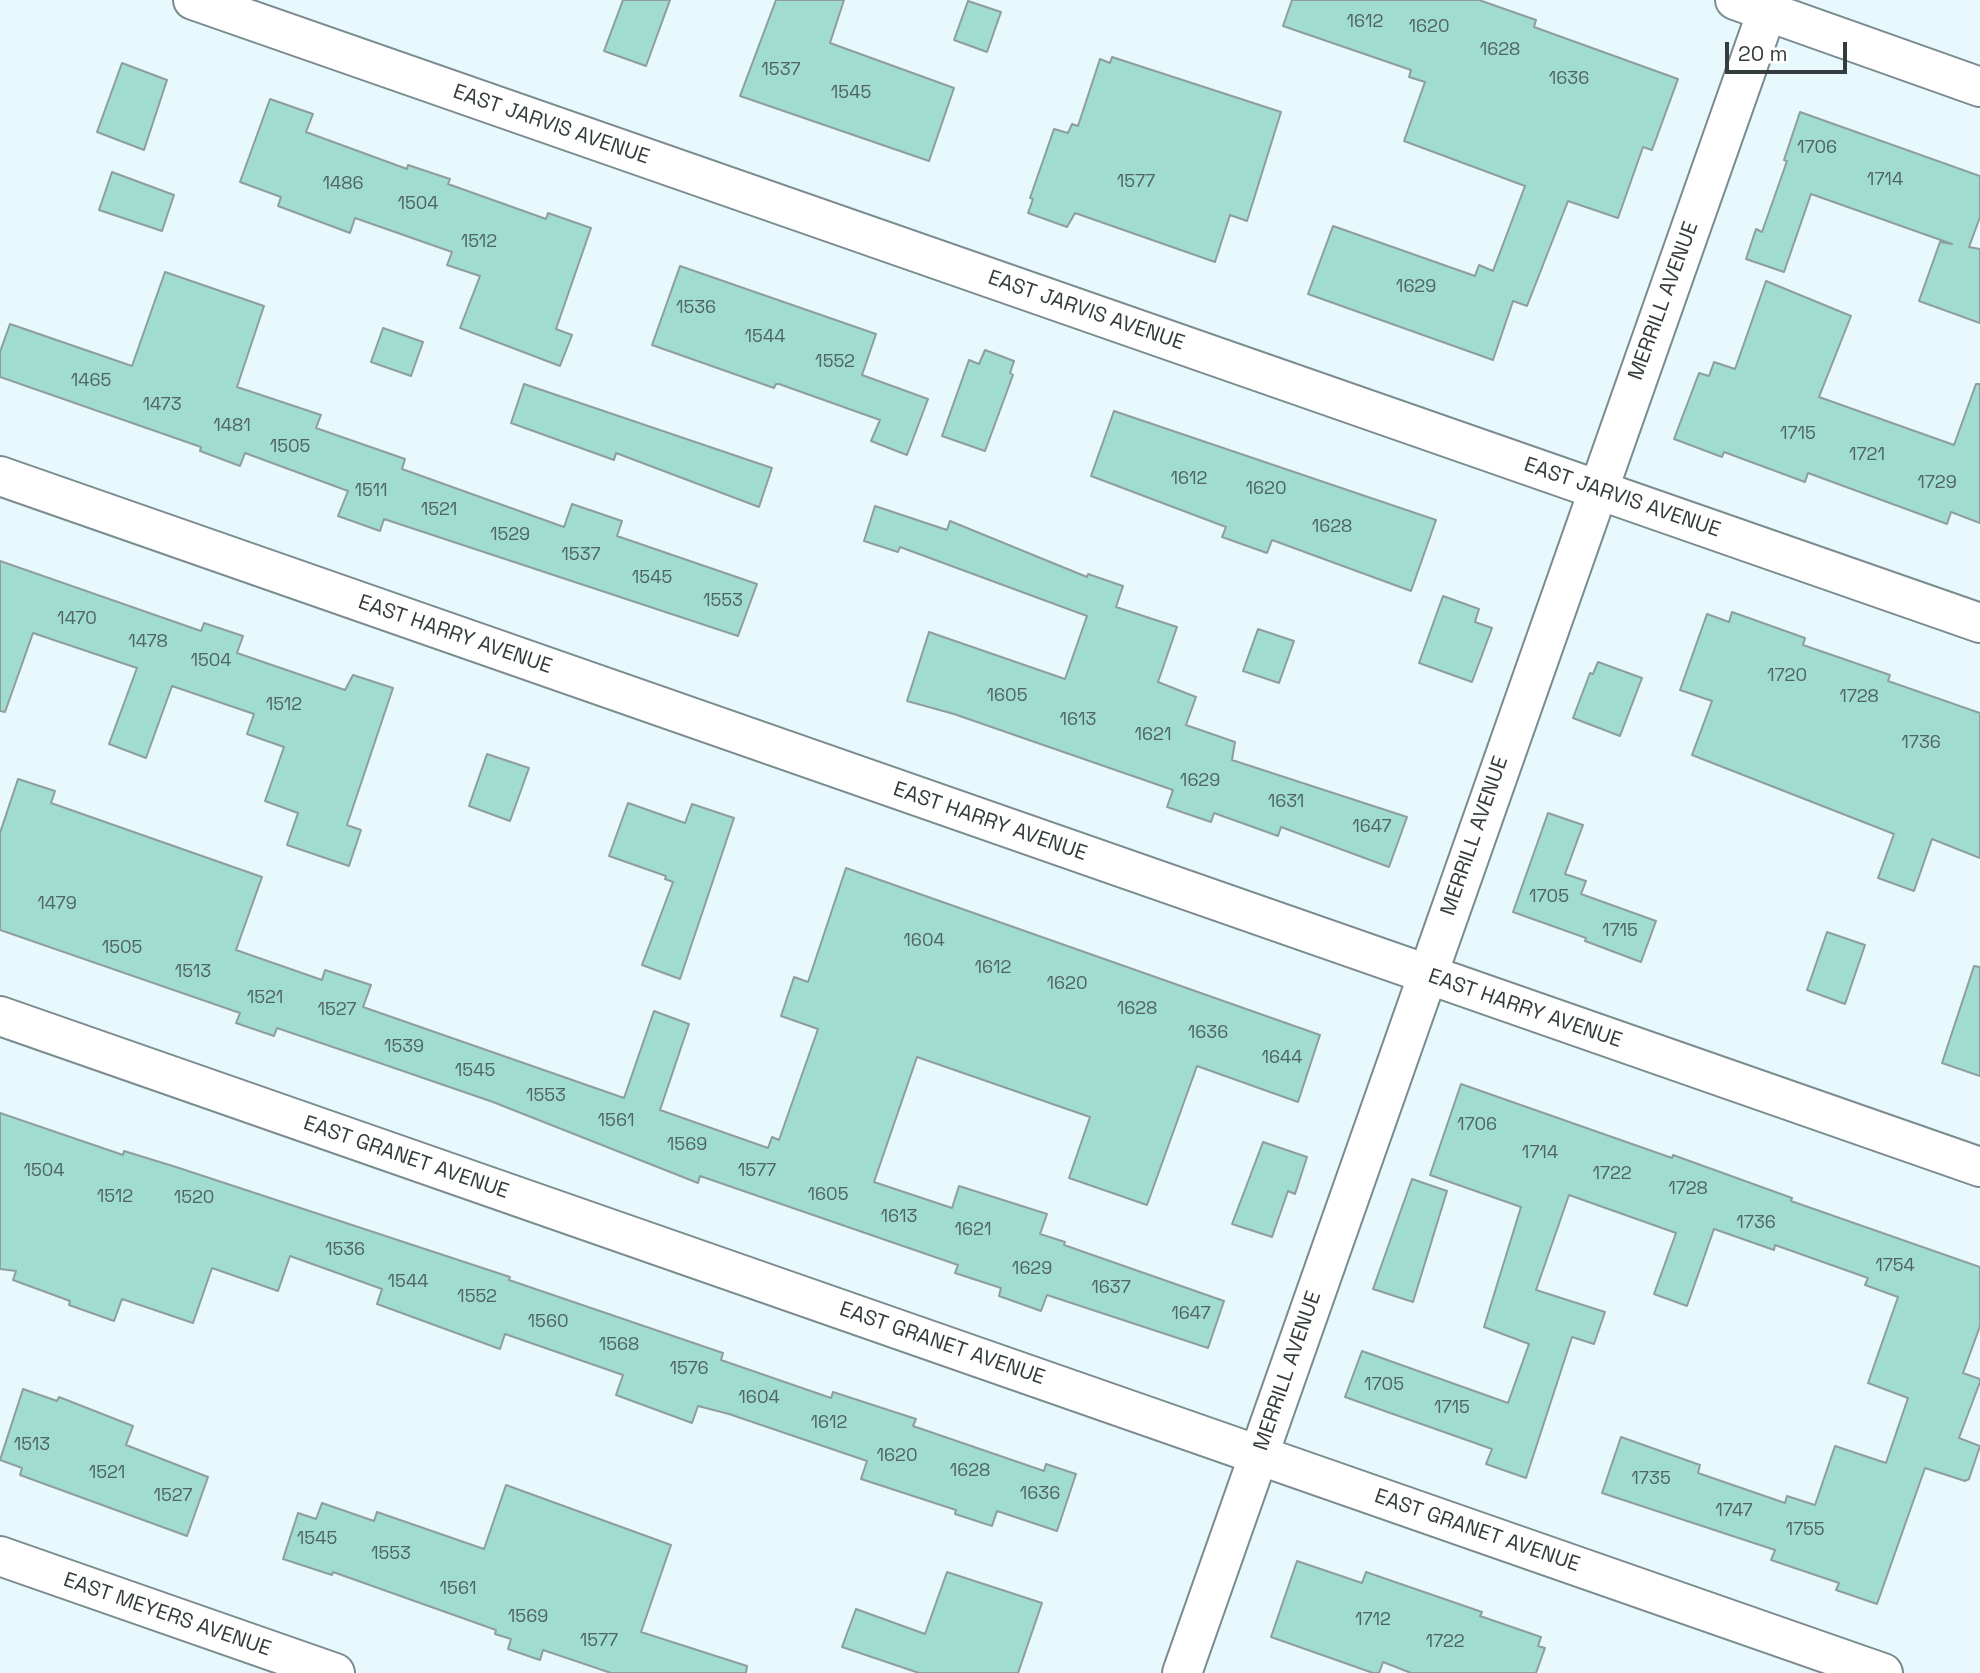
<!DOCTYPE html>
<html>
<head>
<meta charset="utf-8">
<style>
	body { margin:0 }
	#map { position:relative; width:1980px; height:1673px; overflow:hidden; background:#e7f9fd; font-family:"Space Grotesk",sans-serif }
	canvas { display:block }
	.scale { position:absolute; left:1725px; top:42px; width:122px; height:32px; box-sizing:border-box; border:4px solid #353c3d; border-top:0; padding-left:9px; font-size:21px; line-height:24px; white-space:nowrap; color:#353c3d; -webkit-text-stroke:5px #fff; paint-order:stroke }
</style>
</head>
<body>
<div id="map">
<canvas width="1980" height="1673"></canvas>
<div class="scale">20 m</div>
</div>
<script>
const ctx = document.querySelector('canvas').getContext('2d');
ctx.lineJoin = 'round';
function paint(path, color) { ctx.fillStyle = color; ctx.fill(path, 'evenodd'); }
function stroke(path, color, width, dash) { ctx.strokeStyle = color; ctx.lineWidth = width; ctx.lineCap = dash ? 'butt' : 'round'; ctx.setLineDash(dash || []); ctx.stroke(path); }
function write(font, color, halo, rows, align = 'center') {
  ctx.font = font + ' "Space Grotesk",sans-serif'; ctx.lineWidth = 5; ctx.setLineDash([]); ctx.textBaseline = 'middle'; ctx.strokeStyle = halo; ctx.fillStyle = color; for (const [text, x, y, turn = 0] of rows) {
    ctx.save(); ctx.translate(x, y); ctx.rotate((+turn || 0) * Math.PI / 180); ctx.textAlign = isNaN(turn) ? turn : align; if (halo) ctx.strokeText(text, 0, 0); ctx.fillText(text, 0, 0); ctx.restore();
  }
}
const building = new Path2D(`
	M 623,0 L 670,0 L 646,66 L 604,51 Z
	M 776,0 L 844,0 L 830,43 L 954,88 L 929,161 L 740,96 Z
	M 1292,0 L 1479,0 L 1536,20 L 1534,27 L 1678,79 L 1652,150 L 1643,147 L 1618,218 L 1568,201 L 1527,306 L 1513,301 L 1493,360 L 1308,294 L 1333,226 L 1475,276 L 1479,265 L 1493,271 L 1525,186 L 1404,141 L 1425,82 L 1409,77 L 1411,70 L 1283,26 Z
	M 968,1 L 1001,12 L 987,52 L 954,40 Z
	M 1112,57 L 1281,112 L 1247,221 L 1230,215 L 1215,262 L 1075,213 L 1067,227 L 1028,213 L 1033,199 L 1030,198 L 1054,129 L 1068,133 L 1072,124 L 1078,126 L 1100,59 L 1110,63 Z
	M 122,63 L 167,80 L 144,150 L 97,132 Z
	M 270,99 L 313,114 L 306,132 L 407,169 L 408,165 L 450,179 L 448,184 L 546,219 L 548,213 L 591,228 L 556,329 L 572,335 L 560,366 L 460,328 L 480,276 L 447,265 L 452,252 L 355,218 L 350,233 L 278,206 L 281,197 L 240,182 Z
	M 1800,112 L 1980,176 L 1980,217 L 1969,247 L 1980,249 L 1980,323 L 1919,301 L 1940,242 L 1952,244 L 1811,194 L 1784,272 L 1746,259 L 1756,229 L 1762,232 L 1787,161 L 1784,160 Z
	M 112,172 L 174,195 L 162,231 L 99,210 Z
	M 680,266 L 876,334 L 862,375 L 928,399 L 907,455 L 871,441 L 880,420 L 779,384 L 776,384 L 774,388 L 652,345 Z
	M 165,272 L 264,306 L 237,387 L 321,415 L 316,428 L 405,459 L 402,469 L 564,527 L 572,504 L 622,521 L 617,536 L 757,584 L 738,636 L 384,519 L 380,531 L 338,516 L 348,491 L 245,453 L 240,466 L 200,451 L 201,447 L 0,377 L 0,352 L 10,324 L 132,366 Z
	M 1766,281 L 1851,316 L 1819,397 L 1954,445 L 1976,384 L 1980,384 L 1980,523 L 1951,512 L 1947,524 L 1808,473 L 1805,482 L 1724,452 L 1722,457 L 1674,439 L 1699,373 L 1709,376 L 1714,362 L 1735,369 Z
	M 383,328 L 423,342 L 411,376 L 371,362 Z
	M 985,350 L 1014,361 L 1010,373 L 1013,375 L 985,451 L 942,436 L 969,360 L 979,364 Z
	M 524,384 L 772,468 L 759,507 L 616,453 L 614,460 L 511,423 Z
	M 1114,411 L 1436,520 L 1411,591 L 1272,540 L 1267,553 L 1222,537 L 1226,527 L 1091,476 Z
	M 875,506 L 947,530 L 950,521 L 1087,577 L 1088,574 L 1123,586 L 1116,607 L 1177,627 L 1158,682 L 1196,697 L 1186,725 L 1235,742 L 1232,760 L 1407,817 L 1389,867 L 1281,827 L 1278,836 L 1214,813 L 1211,822 L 1167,807 L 1173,790 L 954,714 L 907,701 L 929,632 L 1065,679 L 1087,616 L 900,547 L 898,552 L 864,541 Z
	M 0,561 L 201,631 L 204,623 L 243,636 L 237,653 L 345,690 L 353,675 L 393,688 L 347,825 L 361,830 L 349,866 L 287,845 L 298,813 L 265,801 L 284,747 L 247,734 L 254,714 L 172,686 L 146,758 L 109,744 L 137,668 L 33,633 L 5,712 L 0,711 Z
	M 1443,596 L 1479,609 L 1475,622 L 1492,628 L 1472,682 L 1419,663 Z
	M 1732,612 L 1805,638 L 1803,645 L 1890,675 L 1888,681 L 1980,713 L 1980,858 L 1932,839 L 1914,891 L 1878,878 L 1894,834 L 1692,755 L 1712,701 L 1680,690 L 1707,614 L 1729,622 Z
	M 1258,629 L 1294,641 L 1279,683 L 1243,671 Z
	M 1598,662 L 1642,678 L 1620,736 L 1573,718 L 1590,673 L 1593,674 Z
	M 487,754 L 529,768 L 510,821 L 469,806 Z
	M 18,779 L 55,791 L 51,803 L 262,877 L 236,950 L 322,980 L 325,970 L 371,985 L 363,1007 L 624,1098 L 654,1011 L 689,1024 L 660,1110 L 768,1148 L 772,1137 L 779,1140 L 818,1029 L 781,1016 L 794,977 L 808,982 L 846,868 L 1320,1035 L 1298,1102 L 1197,1066 L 1147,1205 L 1069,1178 L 1090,1117 L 917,1057 L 874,1182 L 952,1208 L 959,1186 L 1047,1214 L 1040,1234 L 1065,1242 L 1064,1245 L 1224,1301 L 1208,1348 L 1047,1295 L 1041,1311 L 999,1296 L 1001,1288 L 955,1273 L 958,1265 L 700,1176 L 698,1183 L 493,1102 L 371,1060 L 277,1028 L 274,1036 L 236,1023 L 240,1013 L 0,930 L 0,833 Z
	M 628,803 L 685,823 L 692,804 L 734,818 L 680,979 L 642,965 L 673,882 L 665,879 L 666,876 L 609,856 Z
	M 1548,813 L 1583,825 L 1565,874 L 1586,881 L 1581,894 L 1656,921 L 1641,962 L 1585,941 L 1586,938 L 1513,912 Z
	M 1827,932 L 1865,945 L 1845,1004 L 1807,990 Z
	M 1974,966 L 1980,967 L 1980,1076 L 1942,1063 Z
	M 1461,1084 L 1672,1158 L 1673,1155 L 1792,1198 L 1791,1201 L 1980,1267 L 1980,1326 L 1963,1373 L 1980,1379 L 1980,1382 L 1959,1438 L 1980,1446 L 1969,1479 L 1965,1481 L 1925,1468 L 1877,1604 L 1836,1590 L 1839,1583 L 1771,1560 L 1775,1550 L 1602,1493 L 1621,1437 L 1700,1465 L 1698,1473 L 1785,1503 L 1787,1496 L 1815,1505 L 1835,1446 L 1886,1463 L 1908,1398 L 1868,1383 L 1898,1297 L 1865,1285 L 1868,1278 L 1775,1245 L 1774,1250 L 1714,1229 L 1687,1306 L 1654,1294 L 1676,1233 L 1569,1195 L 1536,1290 L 1605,1312 L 1594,1344 L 1572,1337 L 1526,1478 L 1486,1464 L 1492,1449 L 1345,1397 L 1362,1351 L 1508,1403 L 1529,1344 L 1484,1327 L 1521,1207 L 1430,1175 Z
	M 0,1113 L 123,1155 L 124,1151 L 176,1167 L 510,1277 L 509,1280 L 723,1353 L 721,1360 L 831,1398 L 833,1392 L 916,1419 L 913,1426 L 1044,1471 L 1046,1464 L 1076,1474 L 1057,1531 L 997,1511 L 992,1526 L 955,1514 L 956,1510 L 861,1479 L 867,1461 L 729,1414 L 698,1406 L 692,1423 L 616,1395 L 623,1375 L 505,1334 L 500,1349 L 377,1304 L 382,1289 L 290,1256 L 278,1291 L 212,1268 L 193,1323 L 122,1299 L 114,1321 L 69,1305 L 70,1301 L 13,1280 L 16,1271 L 0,1269 Z
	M 1263,1142 L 1307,1157 L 1295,1194 L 1288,1191 L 1272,1237 L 1232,1224 Z
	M 1412,1179 L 1447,1191 L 1413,1302 L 1373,1289 Z
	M 23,1389 L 57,1401 L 59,1397 L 133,1426 L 126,1445 L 208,1477 L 187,1536 L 20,1475 L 22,1468 L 0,1460 Z
	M 506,1485 L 671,1545 L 641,1632 L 747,1666 L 746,1673 L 611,1673 L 543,1650 L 540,1660 L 508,1649 L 511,1639 L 495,1634 L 496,1630 L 333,1572 L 332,1575 L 283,1559 L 298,1513 L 316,1519 L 322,1503 L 374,1521 L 377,1512 L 484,1549 Z
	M 1297,1561 L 1362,1583 L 1366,1572 L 1482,1612 L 1480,1616 L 1541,1637 L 1538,1646 L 1545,1648 L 1536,1673 L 1411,1673 L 1383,1662 L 1379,1673 L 1373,1673 L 1271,1637 Z
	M 947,1572 L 1042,1603 L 1018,1673 L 919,1673 L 842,1647 L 856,1609 L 925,1634 Z`);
paint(building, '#a1dcd1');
stroke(building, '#8d9e9b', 2);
const street = new Path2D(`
	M 193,0 L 1980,623
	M 1735,0 L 1980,87
	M 0,476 L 1980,1167
	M 0,1016 L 1883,1673
	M 0,1556 L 335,1673
	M 1182,1673 L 1771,0`);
stroke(street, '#7b8b8f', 42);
stroke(street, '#fff', 38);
write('18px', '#506462', null, [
	["1612",1365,22],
	["1620",1429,27],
	["1628",1500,50],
	["1537",781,70],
	["1636",1569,79],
	["1545",851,93],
	["1706",1817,148],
	["1714",1885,180],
	["1577",1136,182],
	["1486",343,184],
	["1504",418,204],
	["1512",479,242],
	["1629",1416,287],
	["1536",696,308],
	["1544",765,337],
	["1552",835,362],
	["1465",91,381],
	["1473",162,405],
	["1481",232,426],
	["1715",1798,434],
	["1505",290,447],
	["1721",1867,455],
	["1612",1189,479],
	["1729",1937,483],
	["1620",1266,489],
	["1511",371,491],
	["1521",439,510],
	["1628",1332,527],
	["1529",510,535],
	["1537",581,555],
	["1545",652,578],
	["1553",723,601],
	["1470",77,619],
	["1478",148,642],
	["1504",211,661],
	["1720",1787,676],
	["1605",1007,696],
	["1728",1859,697],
	["1512",284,705],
	["1613",1078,720],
	["1621",1153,735],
	["1736",1921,743],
	["1629",1200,781],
	["1631",1286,802],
	["1647",1372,827],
	["1705",1549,897],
	["1479",57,904],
	["1715",1620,931],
	["1604",924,941],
	["1505",122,948],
	["1612",993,968],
	["1513",193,972],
	["1620",1067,984],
	["1521",265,998],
	["1628",1137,1009],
	["1527",337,1010],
	["1636",1208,1033],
	["1539",404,1047],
	["1644",1282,1058],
	["1545",475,1071],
	["1553",546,1096],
	["1561",616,1121],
	["1706",1477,1125],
	["1569",687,1145],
	["1714",1540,1153],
	["1504",44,1171],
	["1577",757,1171],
	["1722",1612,1174],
	["1728",1688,1189],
	["1605",828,1195],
	["1512",115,1197],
	["1520",194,1198],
	["1613",899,1217],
	["1736",1756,1223],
	["1621",973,1230],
	["1536",345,1250],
	["1754",1895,1266],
	["1629",1032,1269],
	["1544",408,1282],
	["1637",1111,1288],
	["1552",477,1297],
	["1647",1191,1314],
	["1560",548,1322],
	["1568",619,1345],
	["1576",689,1369],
	["1705",1384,1385],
	["1604",759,1398],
	["1715",1452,1408],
	["1612",829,1423],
	["1513",32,1445],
	["1620",897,1456],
	["1628",970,1471],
	["1521",107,1473],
	["1735",1651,1479],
	["1636",1040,1494],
	["1527",173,1496],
	["1747",1734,1511],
	["1755",1805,1530],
	["1545",317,1539],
	["1553",391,1554],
	["1561",458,1589],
	["1569",528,1617],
	["1712",1373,1620],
	["1577",599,1641],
	["1722",1445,1642]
]);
write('21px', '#353c3d', '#fff', [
	["EAST JARVIS AVENUE",551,125,19],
	["MERRILL AVENUE",1664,301,-70],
	["EAST JARVIS AVENUE",1086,311,19],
	["EAST JARVIS AVENUE",1622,498,19],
	["EAST HARRY AVENUE",455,635,19],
	["EAST HARRY AVENUE",990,822,19],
	["MERRILL AVENUE",1475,836,-71],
	["EAST HARRY AVENUE",1525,1009,19],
	["EAST GRANET AVENUE",406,1158,19],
	["EAST GRANET AVENUE",942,1344,19],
	["MERRILL AVENUE",1288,1371,-71],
	["EAST GRANET AVENUE",1477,1531,19],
	["EAST MEYERS AVENUE",167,1615,19]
]);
</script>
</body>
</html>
